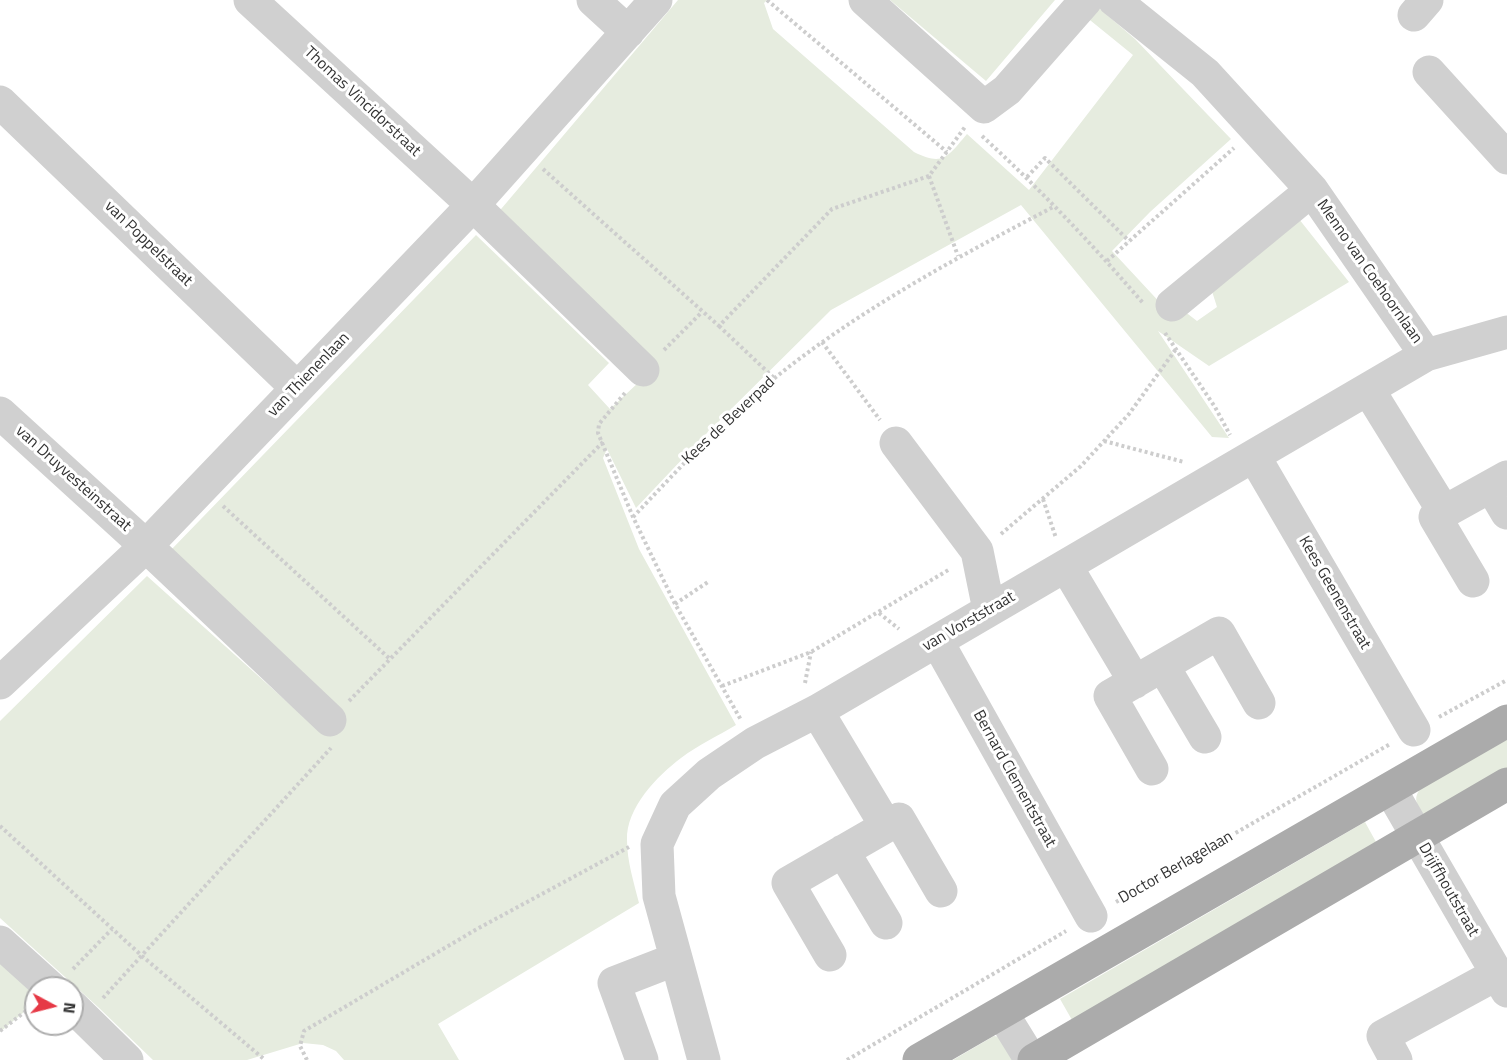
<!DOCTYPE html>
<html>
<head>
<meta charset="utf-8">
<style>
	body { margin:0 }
	#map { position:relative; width:1507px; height:1060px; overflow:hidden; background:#fff; font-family:"Titillium Web",sans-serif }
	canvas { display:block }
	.north { position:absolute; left:24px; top:976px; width:60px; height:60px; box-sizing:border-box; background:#fff; border:2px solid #adadad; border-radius:50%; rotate:97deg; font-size:16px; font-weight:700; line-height:24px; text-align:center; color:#333 }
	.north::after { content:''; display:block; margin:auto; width:21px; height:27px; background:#e63946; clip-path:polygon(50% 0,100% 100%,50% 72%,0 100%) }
</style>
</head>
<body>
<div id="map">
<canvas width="1507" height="1060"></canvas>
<div class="north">N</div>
</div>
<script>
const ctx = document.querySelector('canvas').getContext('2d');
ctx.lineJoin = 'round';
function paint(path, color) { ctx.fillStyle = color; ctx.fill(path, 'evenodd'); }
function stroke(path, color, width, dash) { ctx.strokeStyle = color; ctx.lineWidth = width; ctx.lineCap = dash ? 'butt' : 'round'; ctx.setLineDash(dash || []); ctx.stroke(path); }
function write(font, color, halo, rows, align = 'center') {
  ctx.font = font + ' "Titillium Web",sans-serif'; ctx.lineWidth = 6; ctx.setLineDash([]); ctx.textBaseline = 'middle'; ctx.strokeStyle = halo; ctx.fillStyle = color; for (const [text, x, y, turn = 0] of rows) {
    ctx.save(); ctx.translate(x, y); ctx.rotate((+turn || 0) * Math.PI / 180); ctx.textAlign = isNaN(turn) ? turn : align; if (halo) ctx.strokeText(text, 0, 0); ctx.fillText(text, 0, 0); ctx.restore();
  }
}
paint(new Path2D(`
	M 678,0 L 767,0 L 764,3 L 773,29 L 914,152 C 944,167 948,156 967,134 L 1029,190 L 1133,55 L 1080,12 L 1100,9 L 1135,39 L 1231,139 L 1150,212 L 1112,251 L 1165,308 L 1175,304 L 1197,321 L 1217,307 L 1210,285 L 1295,214 L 1349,282 L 1209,366 L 1158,331 L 1229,438 L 1212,437 L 1021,205 L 831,310 L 706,434 L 636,508 L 607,449 L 603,458 L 639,549 L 736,725 C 718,736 698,745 681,758 C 657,776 626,808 627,840 C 627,861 634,883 639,903 L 438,1024 L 459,1060 L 344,1060 L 336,1051 L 323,1045 L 303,1043 L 247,1060 L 153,1060 L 98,1007 L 0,918 L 0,721 L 147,576 L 313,725 L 170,551 L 476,235 L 609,363 L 588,385 L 610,409 L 653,369 L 496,215 Z
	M 890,0 L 1055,0 L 986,81 Z
	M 1507,738 L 1507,778 L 1433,816 L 1422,814 C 1417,804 1413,799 1420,789 Z
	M 1365,822 L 1381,851 L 1076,1027 L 1060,999 Z
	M 0,952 L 36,988 L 36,1002 L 0,1032 Z
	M 994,1036 L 1000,1037 L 1014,1060 L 953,1060 Z`), '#e6ecdf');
stroke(new Path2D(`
	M 767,0 L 947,152
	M 982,136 C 1039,188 1092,244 1143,303
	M 543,169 L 719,326 L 832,209 L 929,176 L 965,127
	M 929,176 L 958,256
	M 1027,177 L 1045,158 L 1129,241
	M 1107,261 L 1234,148
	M 719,326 L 774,378
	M 1165,333 L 1215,407 L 1230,435
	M 822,342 L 880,420
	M 664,350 L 702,312
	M 625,393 L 599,424 L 598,433 L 633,517 L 675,604 L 741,720
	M 1104,441 L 1184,462
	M 1043,499 L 1056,538
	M 223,506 L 391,660
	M 633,517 C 679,469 724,419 776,377 C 862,308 958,257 1055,206
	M 1001,534 L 1081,466 L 1129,414 L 1176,349
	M 675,604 L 708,582
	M 879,613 L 899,629
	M 805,683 L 811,652
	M 722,686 L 811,652 L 950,569
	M 349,701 L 603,442
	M 1439,717 L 1507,680
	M 0,826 L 142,956 L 265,1060
	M 1116,902 L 1390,744
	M 73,969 L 112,929
	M 103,998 L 331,748
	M 0,1031 L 31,1007
	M 307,1060 L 300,1046 L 304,1031 L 477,929 L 629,847
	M 847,1060 L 1066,931`), '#cdcdcd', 4, [3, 3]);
stroke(new Path2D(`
	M 250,0 L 473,205 L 643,370
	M 593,0 L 628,32
	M 865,0 L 984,107 L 1007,90 L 1086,0
	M 1114,0 L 1205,73 L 1312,190 L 1426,355
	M 1414,15 L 1427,0
	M 1429,72 L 1507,158
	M 0,102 L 296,387
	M 1172,305 L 1312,190
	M 1368,389 L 1444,512
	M 0,413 L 146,546 L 330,720
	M 896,443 L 977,551 L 989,610
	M 1254,456 L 1414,730
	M 1491,486 L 1507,513
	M 1066,566 L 1135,682
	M 1473,581 L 1435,517 L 1507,477
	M 937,641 L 1091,916
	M 1163,666 L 1205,737
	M 0,683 L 146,546 L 473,205 L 656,0
	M 817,711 L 886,826
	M 1152,769 L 1110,696 L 1219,633 L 1259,703
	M 1390,789 L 1507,991
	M 843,851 L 886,923
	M 0,942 L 51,988
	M 830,955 L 788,883 L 899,819 L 941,891
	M 72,1006 L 127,1060
	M 1002,1013 L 1031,1060
	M 642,1060 L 614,983 L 676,959
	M 704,1060 L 659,896 L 657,844 L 675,805 L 709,774 L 755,743 L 817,711 L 1426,355 L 1507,332
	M 1396,1060 L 1383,1036 L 1497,974`), '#d0d0d0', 33);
stroke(new Path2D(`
	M 919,1060 L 1507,721
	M 1034,1060 L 1507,784`), '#ababab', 33);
write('16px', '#333', '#fff', [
	["Thomas Vincidorstraat",362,102,43],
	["van Poppelstraat",148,244,44],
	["Menno van Coehoornlaan",1369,272,55],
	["van Thienenlaan",309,375,-46],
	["Kees de Beverpad",729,421,-43],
	["van Druyvesteinstraat",73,479,42],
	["Kees Geenenstraat",1334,593,60],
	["van Vorststraat",969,622,-30],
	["Bernard Clementstraat",1014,779,61],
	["Doctor Berlagelaan",1176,868,-30],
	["Drijffhoutstraat",1448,890,60]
]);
</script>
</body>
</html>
